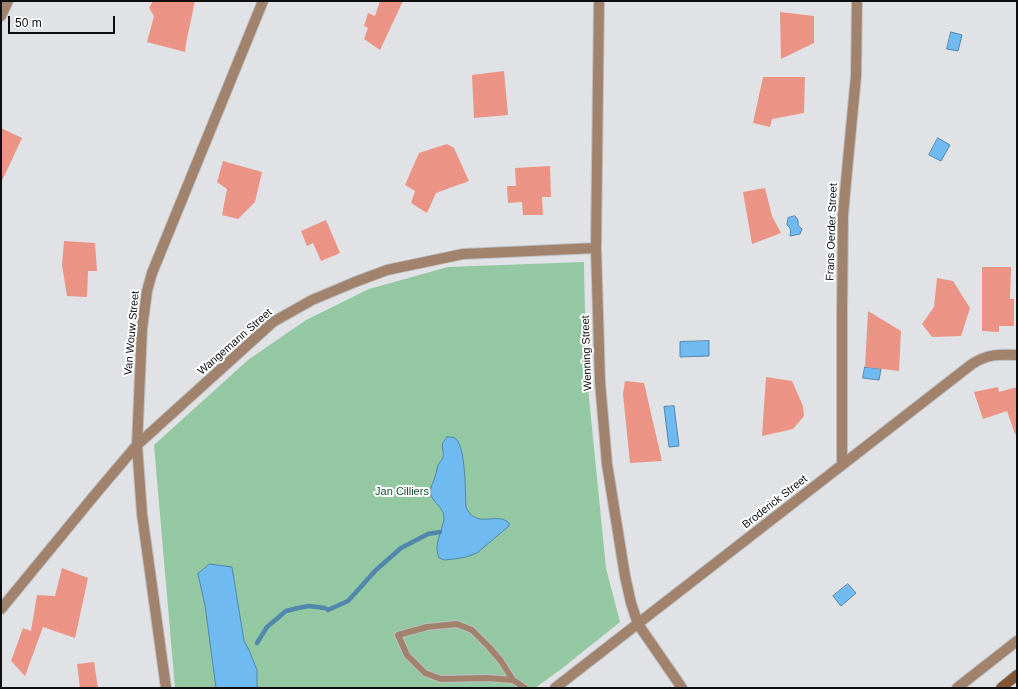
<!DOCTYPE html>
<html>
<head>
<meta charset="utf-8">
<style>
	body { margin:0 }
	#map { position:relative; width:1018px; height:689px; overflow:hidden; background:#e0e2e5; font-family:Arial,sans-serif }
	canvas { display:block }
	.frame { position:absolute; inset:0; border:2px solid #0d0e0f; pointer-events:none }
	.scale { position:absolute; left:8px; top:16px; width:107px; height:18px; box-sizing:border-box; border:2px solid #0d0e0f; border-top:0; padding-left:5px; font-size:12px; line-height:14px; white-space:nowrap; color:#0d0e0f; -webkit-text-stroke:3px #fff; paint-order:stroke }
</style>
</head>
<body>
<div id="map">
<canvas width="1018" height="689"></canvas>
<div class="frame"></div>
<div class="scale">50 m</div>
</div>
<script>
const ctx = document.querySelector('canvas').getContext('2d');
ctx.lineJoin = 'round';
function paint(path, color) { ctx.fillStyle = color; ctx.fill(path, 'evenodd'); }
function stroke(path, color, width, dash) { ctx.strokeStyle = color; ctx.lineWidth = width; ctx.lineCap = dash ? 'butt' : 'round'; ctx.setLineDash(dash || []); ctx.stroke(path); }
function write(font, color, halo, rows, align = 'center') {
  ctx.font = font + ' Arial,sans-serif'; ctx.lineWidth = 4; ctx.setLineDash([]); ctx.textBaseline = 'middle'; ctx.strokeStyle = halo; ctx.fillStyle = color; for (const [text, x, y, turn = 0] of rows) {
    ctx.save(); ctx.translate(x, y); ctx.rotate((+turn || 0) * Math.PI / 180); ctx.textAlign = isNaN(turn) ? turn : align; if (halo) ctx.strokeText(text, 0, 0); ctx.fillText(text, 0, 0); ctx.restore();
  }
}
paint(new Path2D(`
	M 584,262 L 586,368 L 606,568 L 620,622 L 560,670 L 535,688 L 175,688 L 154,445 L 248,360 L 306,320 L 369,289 L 448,267 Z`), '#93c8a3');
const water = new Path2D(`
	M 951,32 L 962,35 L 958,51 L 947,49 Z
	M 938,138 L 950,145 L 941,161 L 929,155 Z
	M 795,216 L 798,220 L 798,225 L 802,229 L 800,234 L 790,236 C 791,230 791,228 787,225 L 788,218 Z
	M 709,341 L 709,356 L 680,357 L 680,342 Z
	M 865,367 L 881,369 L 879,380 L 863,378 Z
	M 674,406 L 679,446 L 669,447 L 664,407 Z
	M 447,437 C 451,437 454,437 456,439 C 466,448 465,493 466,507 C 476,530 497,511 509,523 L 509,526 L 477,553 L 466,557 L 454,559 L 444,560 L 439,558 C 433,545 442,532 444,519 C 445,508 434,504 431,495 C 429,489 433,483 435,477 C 436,473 437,469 438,465 C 439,463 442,460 443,457 C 445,450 438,446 447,437 Z
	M 210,564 L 232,567 L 244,641 L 249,650 L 257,670 L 257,688 L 216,688 L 205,605 L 198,574 Z
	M 848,584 L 856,593 L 841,606 L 833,596 Z`);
paint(water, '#6fbaf0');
stroke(water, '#5286ac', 1);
stroke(new Path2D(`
	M 257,643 L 267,627 L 286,611 L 298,608 L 309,606 L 325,608 L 328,610 L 348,601 L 376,570 L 401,548 L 428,534 L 440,532`), '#5286ac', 4.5);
paint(new Path2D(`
	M 153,1 L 195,1 L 186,43 L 185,52 L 147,42 L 154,16 L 149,8 Z
	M 380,1 L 403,1 L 380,50 L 364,39 L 368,28 L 364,26 L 368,13 L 375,16 Z
	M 780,12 L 814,16 L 814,43 L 781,59 Z
	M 504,71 L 508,115 L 474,118 L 472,75 Z
	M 763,77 L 805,77 L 804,113 L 772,119 L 770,127 L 753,123 Z
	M 1,128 L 22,138 L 1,183 Z
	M 447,144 L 454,148 L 469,181 L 436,193 L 427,213 L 411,203 L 415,191 L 405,185 L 419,153 Z
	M 223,161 L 262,172 L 255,202 L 238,219 L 222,215 L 227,189 L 217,182 Z
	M 550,166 L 551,197 L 542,197 L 543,215 L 523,215 L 522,202 L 508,203 L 507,186 L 516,186 L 515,168 Z
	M 765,188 L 772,216 L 781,233 L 752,244 L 743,192 Z
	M 326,220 L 340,253 L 321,261 L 313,243 L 307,246 L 301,231 Z
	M 64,241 L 95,243 L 97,271 L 88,271 L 87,297 L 67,296 L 62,265 Z
	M 982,267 L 1011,267 L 1010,299 L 1014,299 L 1014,326 L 999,326 L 999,332 L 982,331 Z
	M 937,278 L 953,281 L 970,308 L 961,336 L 932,337 L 922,324 L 934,307 Z
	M 868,311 L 901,331 L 899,371 L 865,367 Z
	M 766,377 L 792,381 L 803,406 L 804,416 L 793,429 L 762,436 Z
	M 625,381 L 644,383 L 662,461 L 630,463 L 623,394 Z
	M 998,387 L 999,392 L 1017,387 L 1017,434 L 1015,434 L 1007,411 L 983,419 L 974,392 Z
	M 62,568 L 88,578 L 75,638 L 43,627 L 25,676 L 11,661 L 23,628 L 31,631 L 37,595 L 55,596 Z
	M 94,662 L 98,688 L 80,688 L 77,664 Z`), '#eb9485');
const service = new Path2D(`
	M 513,680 L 487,678 L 441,679 L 425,673 L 407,655 L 398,635 L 427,627 L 457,624 L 472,630 L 489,647 L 501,661 L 513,680 L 525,688`);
const minor = new Path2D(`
	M 599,1 L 596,248 L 600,382 L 607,464 L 625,576 L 631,603 L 638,624 L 682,688
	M 1,16 L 8,1
	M 842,465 L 842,313 L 843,215 L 847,171 L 856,76 L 857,1
	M 1,609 L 98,491 L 137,445 L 273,322 L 312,300 L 355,282 L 387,270 L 463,254 L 596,248
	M 166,688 L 142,514 L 137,445 L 142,329 L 147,291 L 152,273 L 263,1
	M 555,688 L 972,364 C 988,354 999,354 1017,355
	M 957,688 L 1017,641`);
const secondary = new Path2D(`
	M 1001,688 L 1017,675`);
stroke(service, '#bec0c3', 8);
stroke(minor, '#bec0c3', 12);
stroke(secondary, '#bec0c3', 12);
stroke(service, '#a1836d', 6);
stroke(minor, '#a1836d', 10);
stroke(secondary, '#805634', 10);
write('11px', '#0d0e0f', '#fff', [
	["Frans Oerder Street",832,232,-88],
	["Van Wouw Street",132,333,-85],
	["Wangemann Street",235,342,-41],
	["Wenning Street",587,353,-92],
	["Broderick Street",775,502,-38]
]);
write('11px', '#134e2c', '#fff', [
	["Jan Cilliers",402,492]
]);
</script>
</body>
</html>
